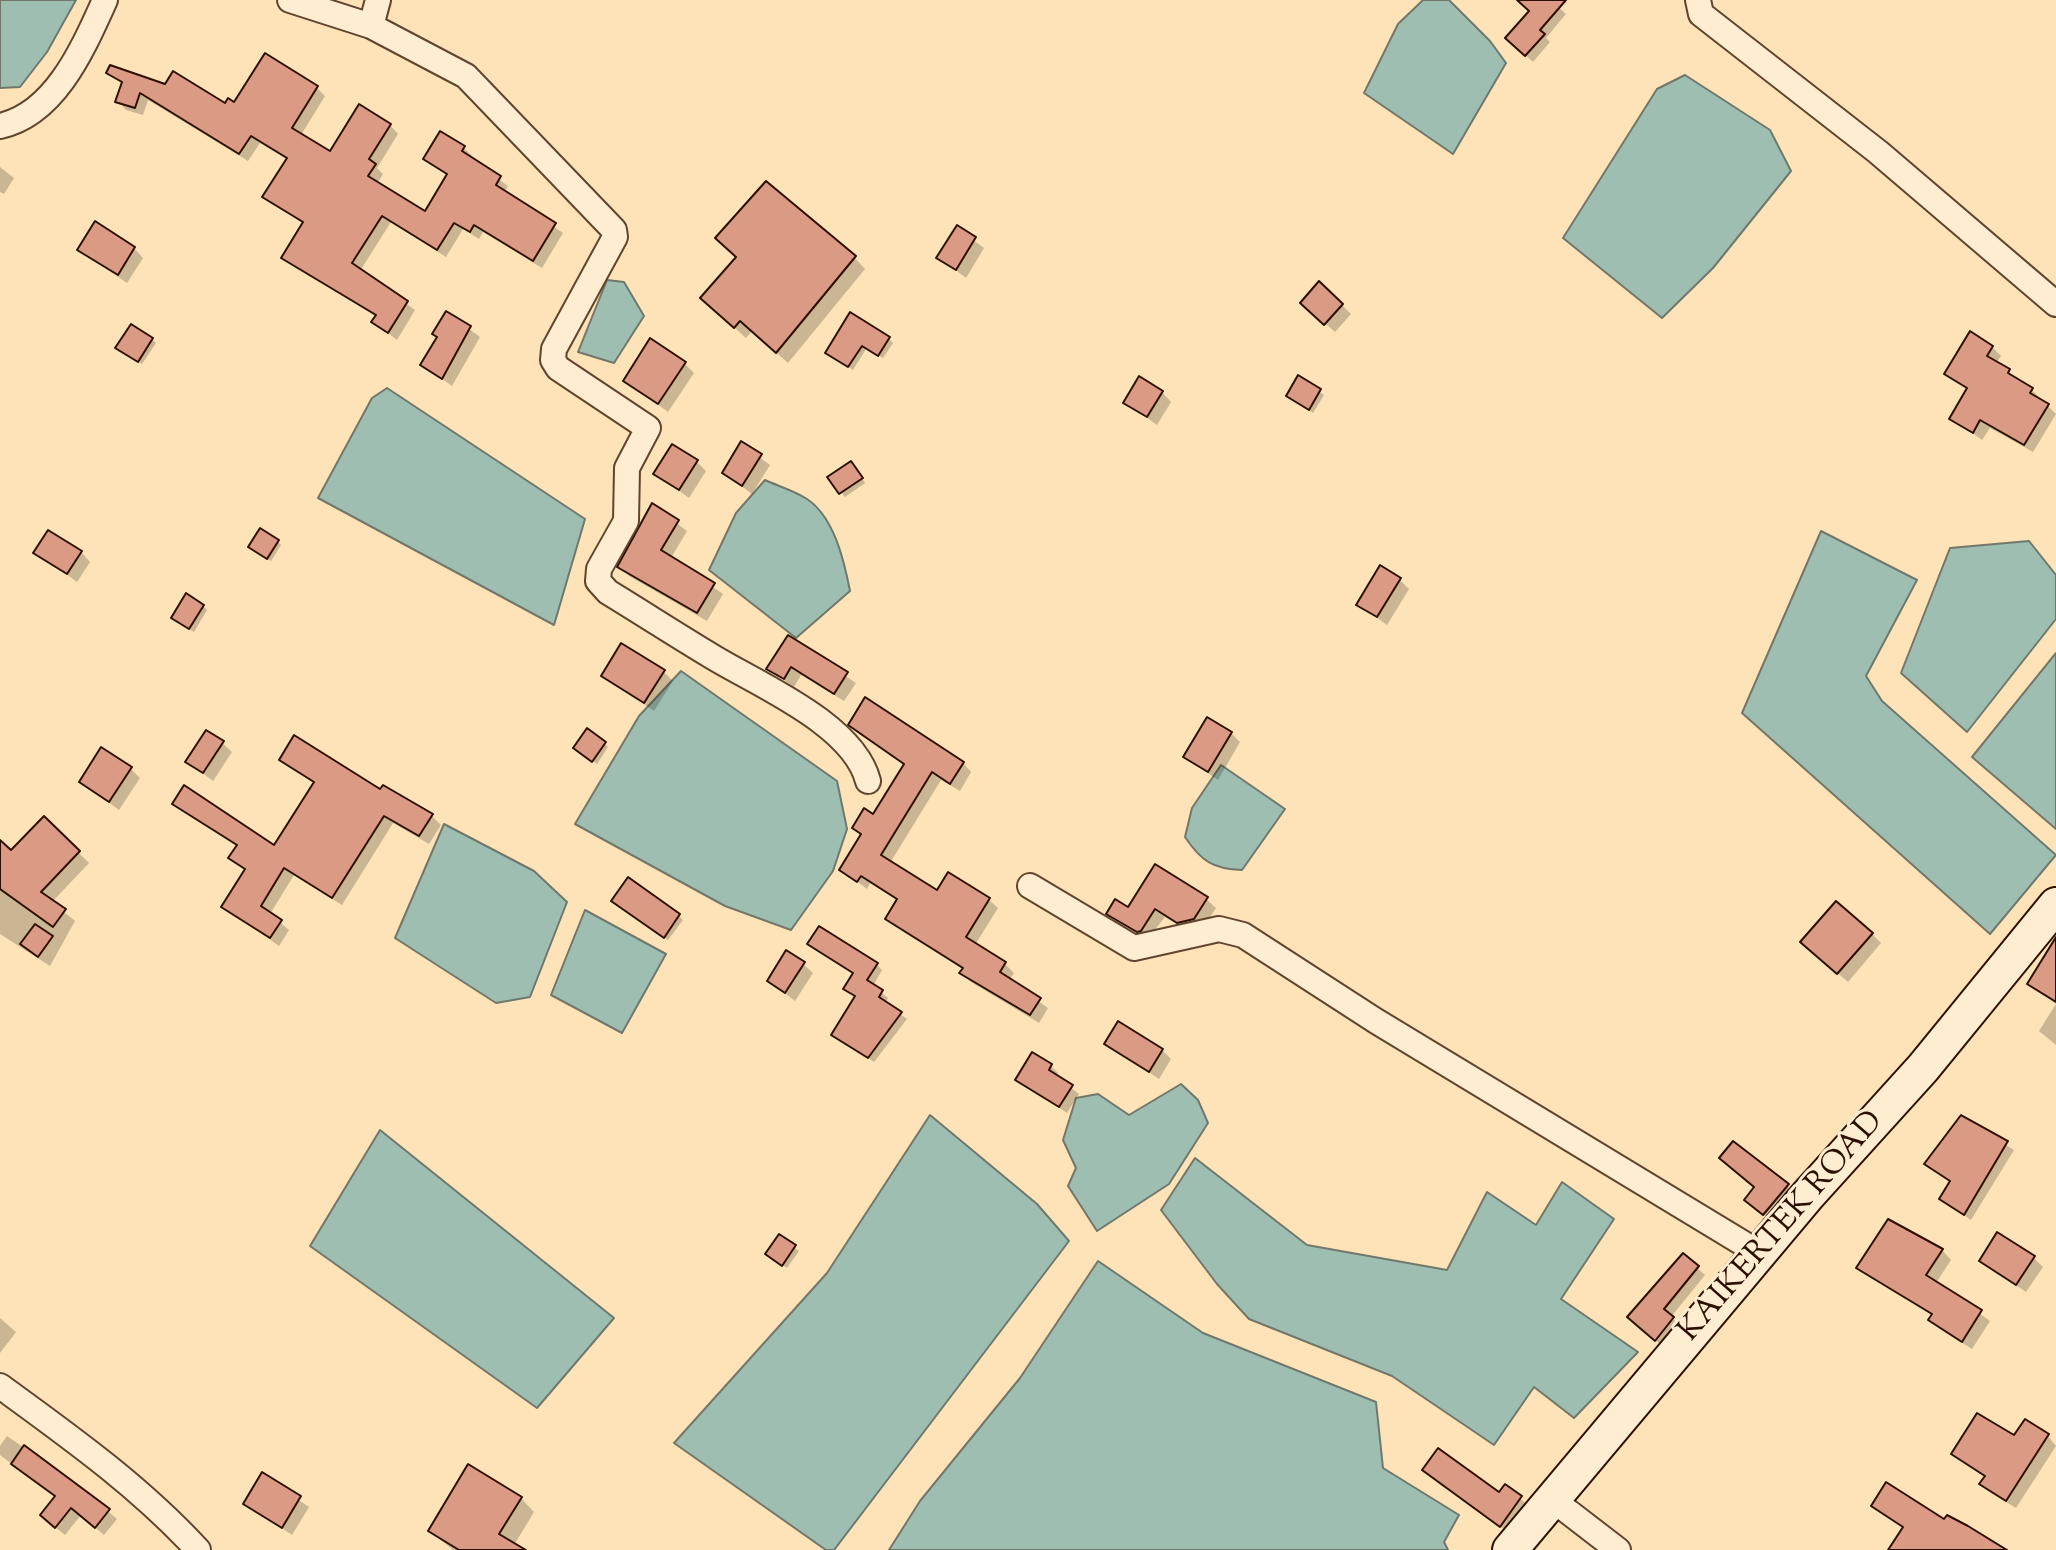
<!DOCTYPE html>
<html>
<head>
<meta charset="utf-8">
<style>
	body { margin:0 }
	canvas { display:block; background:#fde3b7 }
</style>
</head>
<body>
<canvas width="2056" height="1550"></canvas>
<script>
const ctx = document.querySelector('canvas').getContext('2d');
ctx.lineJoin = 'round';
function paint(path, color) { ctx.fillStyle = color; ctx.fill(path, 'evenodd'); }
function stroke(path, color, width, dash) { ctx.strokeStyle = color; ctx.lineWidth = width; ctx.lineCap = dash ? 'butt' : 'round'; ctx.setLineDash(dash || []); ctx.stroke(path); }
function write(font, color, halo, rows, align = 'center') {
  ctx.font = font + ' "Sorts Mill Goudy",serif'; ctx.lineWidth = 6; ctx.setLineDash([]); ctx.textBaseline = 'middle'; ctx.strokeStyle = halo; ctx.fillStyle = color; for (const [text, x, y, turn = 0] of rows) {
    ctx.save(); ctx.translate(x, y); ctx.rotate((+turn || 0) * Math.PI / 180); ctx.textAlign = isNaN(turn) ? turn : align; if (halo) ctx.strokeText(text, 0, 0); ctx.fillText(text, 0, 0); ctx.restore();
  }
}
const water = new Path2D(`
	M 0,0 L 76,0 L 47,52 L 20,87 L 0,88 Z
	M 1423,0 L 1449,0 L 1490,41 L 1506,63 L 1453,154 L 1364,93 L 1398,24 Z
	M 1685,75 L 1770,130 L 1791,171 L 1713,268 L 1662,318 L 1563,238 L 1657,89 Z
	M 607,280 L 624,282 L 644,316 L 614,363 L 578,352 Z
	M 387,388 L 585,519 L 554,625 L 318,498 L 372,398 Z
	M 765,480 C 778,486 795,491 807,499 C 834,517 844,560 850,591 L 796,638 L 709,570 L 736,513 Z
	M 1821,531 L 1917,580 L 1866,676 L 1882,701 L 2056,855 L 1990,934 L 1742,713 Z
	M 2029,541 L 2056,575 L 2056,619 L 1967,732 L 1901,673 L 1950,548 Z
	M 2056,653 L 2056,829 L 1972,757 Z
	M 681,671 L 837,781 L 847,829 L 833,871 L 791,930 L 725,906 L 575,824 L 639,716 Z
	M 1221,765 L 1285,809 L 1242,870 C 1213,869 1201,861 1185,837 L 1192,808 Z
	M 444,824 L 534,871 L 567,902 L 530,997 L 496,1003 L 395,938 Z
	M 585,910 L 666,954 L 622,1033 L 551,995 Z
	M 1181,1084 L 1198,1100 L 1208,1123 L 1169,1184 L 1097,1231 L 1068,1186 L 1076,1168 L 1063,1140 L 1076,1098 L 1098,1094 L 1129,1115 Z
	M 930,1115 L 1037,1204 L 1069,1241 L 834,1550 L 826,1550 L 674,1443 L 827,1273 Z
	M 380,1130 L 614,1318 L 537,1408 L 310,1246 Z
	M 1195,1158 L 1307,1245 L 1447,1270 L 1487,1192 L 1536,1225 L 1562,1182 L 1614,1219 L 1561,1299 L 1638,1352 L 1574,1418 L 1534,1387 L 1494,1445 L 1392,1376 L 1249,1319 L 1217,1284 L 1161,1210 Z
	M 1098,1261 L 1203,1333 L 1376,1402 L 1383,1468 L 1459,1515 L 1444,1542 L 1448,1550 L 889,1550 L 920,1501 L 1020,1378 Z`);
paint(water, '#9fbeb2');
stroke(water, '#71786b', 2);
paint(new Path2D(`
	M 1537,0 L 1551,0 L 1566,14 L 1546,38 L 1550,42 L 1533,62 L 1507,38 Z
	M 109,72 L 226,106 L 317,88 L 325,96 L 301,135 L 331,154 L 390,125 L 398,134 L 377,168 L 383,174 L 377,184 L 425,214 L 448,176 L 425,159 L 463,147 L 472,156 L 470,159 L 508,186 L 504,193 L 563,233 L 542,268 L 483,232 L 479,239 L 463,229 L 446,257 L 391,222 L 360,271 L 415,310 L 397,340 L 374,322 L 377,317 L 283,258 L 304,224 L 265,197 L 288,160 L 260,143 L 248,161 L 148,100 L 143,115 L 126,110 L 118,101 L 123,84 Z
	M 0,167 L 14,178 L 4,194 L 0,192 Z
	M 957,228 L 984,248 L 966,278 L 939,257 Z
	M 134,248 L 143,258 L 127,283 L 79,250 Z
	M 854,257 L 865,269 L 788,363 L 752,331 L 746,338 L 714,309 Z
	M 1342,305 L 1351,314 L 1335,332 L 1312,312 Z
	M 447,313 L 480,337 L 452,386 L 422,364 L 439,338 Z
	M 152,339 L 156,343 L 142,364 L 122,352 Z
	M 889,339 L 893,343 L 883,358 L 866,349 L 853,370 L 827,352 Z
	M 1992,347 L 2001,356 L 1996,363 L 2032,390 L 2056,414 L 2033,452 L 1990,428 L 1982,440 L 1951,418 L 1968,390 L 1947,373 Z
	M 685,364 L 694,373 L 668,412 L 625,380 Z
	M 1299,378 L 1324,395 L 1313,413 L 1293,400 Z
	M 1162,392 L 1171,402 L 1157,425 L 1125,402 Z
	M 742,444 L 770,465 L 752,494 L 724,473 Z
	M 697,462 L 706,471 L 689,498 L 655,473 Z
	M 855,467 L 865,483 L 845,497 L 830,478 Z
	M 653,506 L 687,531 L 671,558 L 723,594 L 707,621 L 629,576 L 620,567 Z
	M 277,541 L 281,545 L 271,561 L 254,551 Z
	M 36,552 L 81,552 L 90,562 L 77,582 Z
	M 1400,580 L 1409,589 L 1387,625 L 1359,605 Z
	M 203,606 L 207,610 L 194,632 L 177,622 Z
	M 788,638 L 856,683 L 844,701 L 801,675 L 794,687 L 768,669 Z
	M 664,672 L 673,681 L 654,711 L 603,676 Z
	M 850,725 L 963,763 L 971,772 L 960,791 L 941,780 L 890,863 L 938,893 L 989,900 L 998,908 L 975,945 L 1005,964 L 1014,973 L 1009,980 L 1048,1008 L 1039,1023 L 971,982 L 962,973 L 964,970 L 896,927 L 887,918 L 898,901 L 870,883 L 867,889 L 842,870 L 863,836 L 854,828 L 873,816 L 905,765 Z
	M 1231,733 L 1240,742 L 1218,780 L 1185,757 Z
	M 222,743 L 232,752 L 213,781 L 188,762 Z
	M 604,743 L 608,747 L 597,764 L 580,752 Z
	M 282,760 L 381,792 L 432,816 L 441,825 L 429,844 L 393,823 L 342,905 L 294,875 L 270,914 L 289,930 L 279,946 L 224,907 L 246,871 L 231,858 L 238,847 L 175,804 L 275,848 L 315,784 Z
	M 130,768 L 140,778 L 119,810 L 81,782 Z
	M 44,819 L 89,863 L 52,902 L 75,921 L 50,966 L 0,934 L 0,842 L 11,853 Z
	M 1206,899 L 1216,908 L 1203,928 L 1188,931 L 1165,917 L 1147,940 L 1109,914 Z
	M 618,905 L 679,916 L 683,920 L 668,940 Z
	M 1872,934 L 1881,943 L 1848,982 L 1812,951 Z
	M 810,944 L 876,964 L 882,970 L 873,986 L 888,998 L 885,1003 L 907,1019 L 874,1062 L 833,1035 L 856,998 L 845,988 L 854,974 Z
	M 803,964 L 813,973 L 795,1001 L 769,981 Z
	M 2056,968 L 2056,1004 L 2029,984 Z
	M 2056,1004 L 2056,1045 L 2039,1031 Z
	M 1106,1043 L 1162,1050 L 1171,1059 L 1159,1079 Z
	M 1051,1066 L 1058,1073 L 1056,1076 L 1079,1094 L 1067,1113 L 1017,1079 Z
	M 1961,1118 L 2014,1150 L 1971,1220 L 1941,1199 L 1952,1183 L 1926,1164 Z
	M 1734,1144 L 1795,1193 L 1772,1221 L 1754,1207 L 1756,1188 Z
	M 780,1237 L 799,1251 L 787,1268 L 772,1258 Z
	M 1942,1250 L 1951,1260 L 1936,1283 L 1990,1321 L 1972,1349 L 1940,1329 L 1930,1320 L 1933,1316 L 1859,1268 Z
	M 2033,1257 L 2043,1267 L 2026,1292 L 1981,1261 Z
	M 1697,1268 L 1705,1275 L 1671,1317 L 1681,1327 L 1664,1347 L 1637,1325 Z
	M 0,1318 L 16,1332 L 0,1353 Z
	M 2047,1435 L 2056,1446 L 2016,1508 L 1991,1493 L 1982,1484 L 1986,1478 L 1953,1454 L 2015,1438 Z
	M 7,1436 L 70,1479 L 117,1519 L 104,1535 L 81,1515 L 65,1535 L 51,1524 L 57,1498 L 0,1455 L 0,1446 Z
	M 1425,1470 L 1499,1495 L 1505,1486 L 1529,1506 L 1509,1533 Z
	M 262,1475 L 309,1507 L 292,1535 L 245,1503 Z
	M 521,1498 L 534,1512 L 514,1545 L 522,1550 L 453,1550 L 430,1531 Z`), '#0003');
const building = new Path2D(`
	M 1517,0 L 1566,0 L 1540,30 L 1545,34 L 1525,56 L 1505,38 L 1529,11 Z
	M 265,53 L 318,86 L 292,128 L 330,151 L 359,104 L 391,124 L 369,159 L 376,164 L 368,176 L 425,211 L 447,174 L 423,159 L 440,131 L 465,146 L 462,151 L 501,176 L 496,185 L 556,223 L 533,261 L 474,225 L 470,232 L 454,223 L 437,250 L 382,216 L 352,263 L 408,301 L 388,333 L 371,322 L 376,315 L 281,258 L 303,222 L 262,197 L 287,158 L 251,136 L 239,154 L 140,93 L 135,108 L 115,102 L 122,82 L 106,73 L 110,65 L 165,84 L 173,71 L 225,103 L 228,98 L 234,102 Z
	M 766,181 L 856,256 L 776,353 L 740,321 L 734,328 L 700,298 L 736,257 L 715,238 Z
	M 95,221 L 135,247 L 118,275 L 77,250 Z
	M 957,225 L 976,237 L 956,270 L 936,258 Z
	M 1319,281 L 1343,304 L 1324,325 L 1300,303 Z
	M 446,311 L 471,326 L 442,379 L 420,365 L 437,337 L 432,334 Z
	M 850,312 L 890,337 L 878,356 L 862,346 L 848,367 L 825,353 Z
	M 131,324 L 153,338 L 138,362 L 115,348 Z
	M 1970,331 L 1993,346 L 1987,356 L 2010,369 L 2008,373 L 2033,388 L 2030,393 L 2049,404 L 2024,445 L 1980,420 L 1973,433 L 1949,419 L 1967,388 L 1944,374 Z
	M 650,338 L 686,362 L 658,404 L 623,381 Z
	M 1298,375 L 1321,389 L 1309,410 L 1286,396 Z
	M 1139,376 L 1163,391 L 1147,417 L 1123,403 Z
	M 741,441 L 762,454 L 742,486 L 722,473 Z
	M 672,444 L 698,460 L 679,490 L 653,474 Z
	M 851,461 L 863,478 L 839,494 L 827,477 Z
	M 652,503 L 679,520 L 661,550 L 715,583 L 697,613 L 617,567 Z
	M 260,528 L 279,540 L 267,559 L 248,547 Z
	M 48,530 L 82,551 L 67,574 L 33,553 Z
	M 1380,565 L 1401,578 L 1377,617 L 1356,605 Z
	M 186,593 L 204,605 L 189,629 L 171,618 Z
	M 788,635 L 848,672 L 834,694 L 791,667 L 784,679 L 766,669 Z
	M 621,643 L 665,670 L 644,703 L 601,676 Z
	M 865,697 L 964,762 L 950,784 L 932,772 L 881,855 L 937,890 L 948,872 L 990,898 L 966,937 L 1006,962 L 1000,972 L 1041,998 L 1030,1015 L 959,973 L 963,968 L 885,919 L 897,899 L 861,876 L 857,882 L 839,870 L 861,834 L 852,828 L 864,808 L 873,814 L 904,764 L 848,725 Z
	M 1207,717 L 1232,732 L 1208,772 L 1183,757 Z
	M 587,728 L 606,742 L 592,762 L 573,748 Z
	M 206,730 L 224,741 L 203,773 L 185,762 Z
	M 294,735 L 380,789 L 383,785 L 433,814 L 419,836 L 384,816 L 332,898 L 284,868 L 261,906 L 282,920 L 270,938 L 221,907 L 245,869 L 228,858 L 237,845 L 172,804 L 184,785 L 274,845 L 314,782 L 279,760 Z
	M 101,747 L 132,767 L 109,802 L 79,782 Z
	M 44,816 L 80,851 L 41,892 L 66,909 L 53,927 L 0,889 L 0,840 L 11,850 Z
	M 1155,864 L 1208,897 L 1194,919 L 1177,923 L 1155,909 L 1141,931 L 1137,932 L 1106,914 L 1115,899 L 1128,907 Z
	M 628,877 L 680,914 L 664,938 L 611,901 Z
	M 1836,901 L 1873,933 L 1837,974 L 1800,942 Z
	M 35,924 L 53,936 L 38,957 L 20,944 Z
	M 819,926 L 878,963 L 867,980 L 883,990 L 879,997 L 902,1012 L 868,1058 L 831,1035 L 855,996 L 843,989 L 853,973 L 807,944 Z
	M 2056,937 L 2056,1002 L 2027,984 Z
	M 786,950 L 805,962 L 785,993 L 767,981 Z
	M 1118,1021 L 1163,1049 L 1149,1072 L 1104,1044 Z
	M 1032,1052 L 1052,1064 L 1049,1070 L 1073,1085 L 1059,1107 L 1015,1080 Z
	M 1961,1115 L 2008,1141 L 1964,1215 L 1939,1199 L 1950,1181 L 1924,1164 Z
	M 1733,1141 L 1789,1184 L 1763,1215 L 1744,1200 L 1754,1187 L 1719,1158 Z
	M 1888,1219 L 1943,1249 L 1926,1275 L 1982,1310 L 1962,1342 L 1928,1320 L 1932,1314 L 1856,1268 Z
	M 1997,1232 L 2035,1256 L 2016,1285 L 1979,1261 Z
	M 779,1234 L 796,1245 L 782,1266 L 765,1254 Z
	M 1683,1253 L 1699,1266 L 1664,1309 L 1674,1317 L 1655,1341 L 1627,1317 Z
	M 1977,1413 L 2014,1435 L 2025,1419 L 2049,1434 L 2006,1501 L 1979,1484 L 1985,1476 L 1951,1454 Z
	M 24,1445 L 110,1509 L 95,1528 L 71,1508 L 55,1528 L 40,1515 L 55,1496 L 11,1464 Z
	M 1438,1448 L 1499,1492 L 1505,1484 L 1522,1496 L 1500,1527 L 1422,1470 Z
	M 468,1464 L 522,1497 L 499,1534 L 526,1550 L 459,1550 L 428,1531 Z
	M 262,1472 L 301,1496 L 282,1528 L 243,1504 Z
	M 1886,1482 L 1944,1519 L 1947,1515 L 1968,1526 L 2007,1550 L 1888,1550 L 1903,1527 L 1871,1506 Z`);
paint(building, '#db9a84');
stroke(building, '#2d0f01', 2);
const street = new Path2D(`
	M 290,0 L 371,26 L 378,0
	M 1698,0 L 1701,14 L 1878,152 L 2056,304
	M 371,26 L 466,76 L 614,230 L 615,237 L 554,349 L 553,360 L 558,368 L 648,428 L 627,468 L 626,521 L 599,569 L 598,581 L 608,592 C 644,614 681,638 718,660 C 764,687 854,726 868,781
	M 0,126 C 56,114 84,46 105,0
	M 1030,886 L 1134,948 L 1219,929 L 1243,935 L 1376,1021 L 1759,1253
	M 0,1386 C 70,1437 139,1486 198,1550
	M 1553,1500 L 1618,1550`);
const secondary = new Path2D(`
	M 1510,1550 L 1808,1195 L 1923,1068 L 2056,905`);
stroke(street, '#61442e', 28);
stroke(secondary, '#2d0f01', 38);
stroke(street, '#feedd0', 24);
stroke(secondary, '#feedd0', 34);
write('32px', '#2d0f01', '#feedd0', [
	["KAIKERTEK ROAD",1783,1228,-49]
]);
</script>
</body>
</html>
